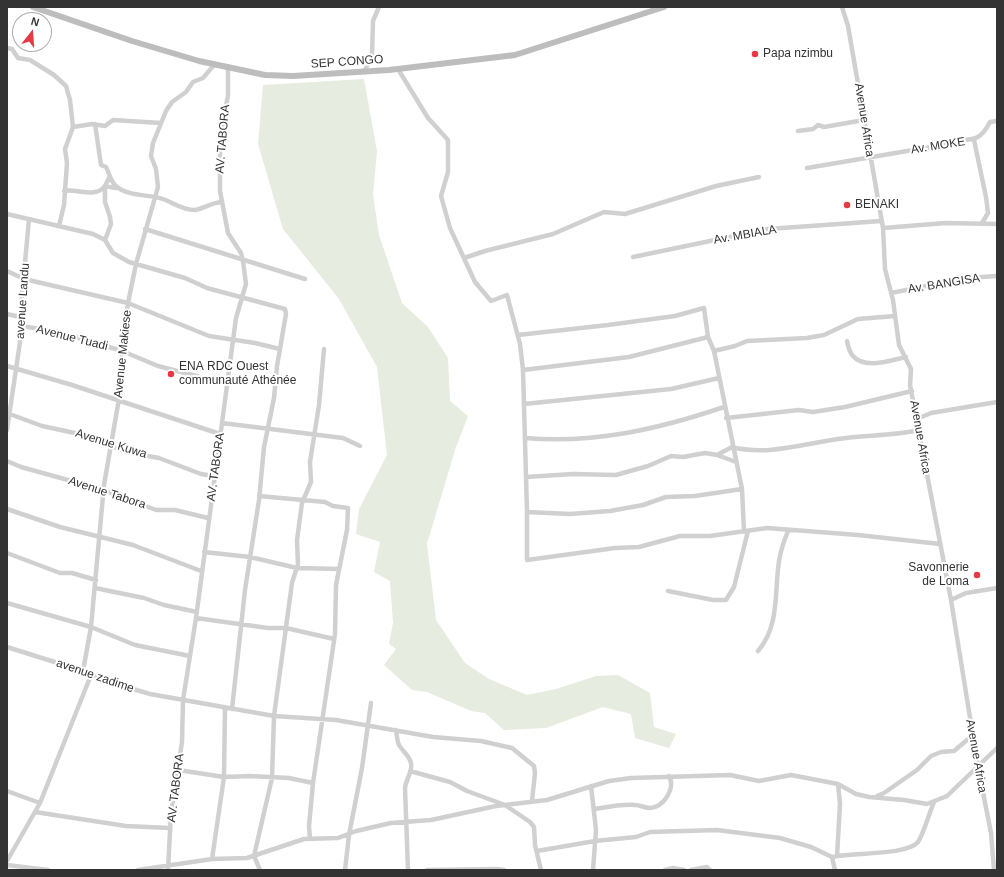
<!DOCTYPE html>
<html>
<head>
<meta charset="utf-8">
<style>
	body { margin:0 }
	#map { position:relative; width:1004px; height:877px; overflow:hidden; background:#fff; font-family:Arial,sans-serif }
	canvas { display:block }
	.frame { position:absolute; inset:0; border:8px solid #333; pointer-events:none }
	.north { position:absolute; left:12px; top:12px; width:40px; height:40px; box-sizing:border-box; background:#fff; border:1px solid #adadad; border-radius:50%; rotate:17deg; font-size:11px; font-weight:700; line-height:16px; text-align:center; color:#333 }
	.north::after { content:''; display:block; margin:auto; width:14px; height:18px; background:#e63946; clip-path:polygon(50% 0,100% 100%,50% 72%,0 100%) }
</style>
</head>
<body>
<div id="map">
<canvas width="1004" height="877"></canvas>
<div class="frame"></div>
<div class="north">N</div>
</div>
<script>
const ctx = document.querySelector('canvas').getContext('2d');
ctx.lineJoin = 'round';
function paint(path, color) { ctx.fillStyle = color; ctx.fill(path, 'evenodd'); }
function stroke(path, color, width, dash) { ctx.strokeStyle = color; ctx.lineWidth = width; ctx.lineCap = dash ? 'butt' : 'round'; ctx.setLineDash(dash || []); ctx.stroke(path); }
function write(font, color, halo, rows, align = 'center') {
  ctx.font = font + ' Arial,sans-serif'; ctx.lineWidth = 4; ctx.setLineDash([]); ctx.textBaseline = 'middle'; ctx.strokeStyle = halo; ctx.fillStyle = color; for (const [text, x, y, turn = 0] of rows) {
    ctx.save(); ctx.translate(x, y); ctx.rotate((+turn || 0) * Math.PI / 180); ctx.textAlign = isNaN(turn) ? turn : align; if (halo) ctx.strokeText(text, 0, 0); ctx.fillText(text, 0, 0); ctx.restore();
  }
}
paint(new Path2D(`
	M 364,79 L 377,151 L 373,195 L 379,235 L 402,303 L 428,327 L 448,358 L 450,401 L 468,416 L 456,447 L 427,544 L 436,620 L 465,663 L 489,679 L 527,695 L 556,689 L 596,676 L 618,675 L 650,693 L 654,727 L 676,734 L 669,748 L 635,738 L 631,714 L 603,707 L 546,728 L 504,730 L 485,713 L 471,711 L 427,692 L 412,690 L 384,665 L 396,649 L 389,644 L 393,623 L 390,581 L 374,572 L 380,542 L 356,534 L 359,509 L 387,455 L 377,367 L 339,299 L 283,229 L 258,144 L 263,85 Z`), '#e6ecdf');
stroke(new Path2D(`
	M 842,7 L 848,26 L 883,228 L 885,269 L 893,300 L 899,345 L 911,369 L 910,385 L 951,600 L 978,767 L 991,833 L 994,870
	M 7,48 L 12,49 L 18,58 L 30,60 L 54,75 L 66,86 L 70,100 L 73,127 L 65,149 L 67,163 L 64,205 L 59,226
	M 398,69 L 428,118 L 448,140 L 448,172 L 441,196 L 450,228 L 475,282 L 491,301 L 507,295 L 520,344 L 523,370 L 527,512 L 527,560 L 615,548 L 639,547 L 680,536 L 710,536 L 767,528 L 858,535 L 940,544
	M 364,72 L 372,56 L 373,21 L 379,7
	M 95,124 L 101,165 L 106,167 C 110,174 110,181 116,186 C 128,197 149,194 163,199 C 174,203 182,210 195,210 C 203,209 211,203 221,202
	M 73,127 L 92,124 L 105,126 L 113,120 L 161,123
	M 798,131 L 813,129 L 818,125 L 824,127 L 864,120
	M 974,140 L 986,197 L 988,213 L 982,223
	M 807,168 L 937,146 C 943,144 949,141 955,141 C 975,139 980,141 990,122 L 997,121
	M 64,191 C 77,188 95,199 105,186 L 116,188
	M 7,214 L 93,234 L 105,240 L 113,253 L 129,262 L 185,278 L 207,288 L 285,309 L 286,314 L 277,366 L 274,398 L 264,447 L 259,500 L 245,590 L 232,709
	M 883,228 L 946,223 L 997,224
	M 145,229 L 305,279
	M 105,240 L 111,224 L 110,217 L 105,202 L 105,186 L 110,176
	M 633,257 L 768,229 L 881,221
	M 464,258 L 485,251 L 553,234 L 604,212 L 625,214 L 716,186 L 759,177
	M 7,271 L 24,279 L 128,303 L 209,336 L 255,343 L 280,349
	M 891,293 L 967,278 L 997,276
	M 7,314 L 20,317
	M 21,326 L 54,331 L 76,337 L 122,351 L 158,366 L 227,384
	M 518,335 L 608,325 L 675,316 L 704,308 L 708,337 L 714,351 L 742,489 L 744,531
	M 847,341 C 848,346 850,353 853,356 C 865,370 892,360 906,357
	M 714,351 L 735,346 L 747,341 L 807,338 L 824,335 L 858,319 L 895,316
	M 7,366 L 72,385 L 220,434
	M 523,370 L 629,357 L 708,337
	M 524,404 L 671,389 L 719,378
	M 7,413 L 42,426 L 84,435 L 126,452 L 159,458 L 201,474 L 214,476
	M 726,418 L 799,410 L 813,412 L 845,407 L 912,391
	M 917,419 L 931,413 L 997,402
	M 222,423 L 343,438 L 360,446
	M 7,430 L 20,342 L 20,317 L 29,219
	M 525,438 C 594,444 659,429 724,407
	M 717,455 L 736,462
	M 7,461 L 21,467 L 104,490 L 156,510 L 175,510 L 208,518
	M 526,477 L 573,474 L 616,475 L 648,466 L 671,456 L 683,457 L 705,453 L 717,455 L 732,447 C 767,456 803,444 838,439 C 865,435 892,436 919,430
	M 259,496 L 325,502 L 333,506 L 348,508 L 347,530 L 336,585 L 335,634 L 313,783 L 309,826 L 310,839
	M 7,509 L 60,527 L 133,545 L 201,571
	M 527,512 L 570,514 L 610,511 L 643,505 L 666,497 L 695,496 L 742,489
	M 204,552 L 250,557 L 297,568 L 339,569
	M 7,553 L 60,573 L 72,573 L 96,580
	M 95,588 L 144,598 L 164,605 L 197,612
	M 668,591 L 713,600 L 726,600 L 734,587 L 748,531
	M 951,600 L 966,593 L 997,588
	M 7,603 L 91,627 L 135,645 L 190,656
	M 196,618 L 268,628 L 286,628 L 334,639
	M 7,647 L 83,671 L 109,682 L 150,694 L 274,716 L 336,720 L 433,737 L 481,741 L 512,748 L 534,766 L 535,773 L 532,801
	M 758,651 C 778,628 775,598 778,569 C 779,556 783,543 788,531
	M 83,671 L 91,627 L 104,485 L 120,393 L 122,351 L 128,303 L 136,264 L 158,187 L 156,169 L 151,156 L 153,143 L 166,111 L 172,102 L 186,92 L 193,82 L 203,78 L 214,65
	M 396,730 C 397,735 397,741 399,745 C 403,752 409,755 411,763 C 413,771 406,779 405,788 L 408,870
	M 178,770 L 224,777 L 250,776 L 289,778 L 313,783
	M 410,771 L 450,782 L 467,791 L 505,805 L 530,822 L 534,827 L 535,845 L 541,870
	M 591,786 L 596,830 L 593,870
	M 7,791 L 40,803
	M 877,796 L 884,793 L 917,770 L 931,756 L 941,752 L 954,751 L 973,735
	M 595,809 C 607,807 622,804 635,805 C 640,805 645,808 650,808 C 664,807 676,788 669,776
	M 35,812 L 126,826 L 170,828
	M 537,851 L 595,841 L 636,837 L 650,832 L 717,830 L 780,838 L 811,847 L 832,857 L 835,870
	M 837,856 L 840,804 L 838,784
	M 832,857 C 853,852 906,856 918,842 C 923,835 930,811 934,802
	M 212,859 L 224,777 L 225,708
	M 7,861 L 40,803 L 91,675
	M 7,865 L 48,870
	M 138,870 L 212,859 L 247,858 L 304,839 L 338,838 L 356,831 L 391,823 L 431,820 L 496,806 L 547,800 L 609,781 L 631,778 L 730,775 L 759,781 L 791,775 L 838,784 L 856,794 L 869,797 L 904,800 L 927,804 L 947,796 L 997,748
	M 168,870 L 171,813 L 182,742 L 183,700 L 196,618 L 236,318 L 246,284 L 243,261 L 241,253 L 228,233 L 220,191 L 220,142 L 228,95 L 228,69
	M 260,870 L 254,856 L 272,778 L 274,716 L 292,583 L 298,564 L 297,540 L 302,503 L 311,482 L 310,462 L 319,405 L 324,349
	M 345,870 L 349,835 L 362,768 L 371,703
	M 427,870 L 497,869 L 504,870
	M 665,870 L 673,868 L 684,870
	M 691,870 L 707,867 L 710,870`), '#d0d0d0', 4.5);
stroke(new Path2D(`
	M 33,7 L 132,41 L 199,61 L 265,75 L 293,76 L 389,70 L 515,55 L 664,7`), '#bdbdbd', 6);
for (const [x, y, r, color] of [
	[755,54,4,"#e63946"],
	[847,205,4,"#e63946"],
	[171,374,4,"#e63946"],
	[977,575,4,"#e63946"]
]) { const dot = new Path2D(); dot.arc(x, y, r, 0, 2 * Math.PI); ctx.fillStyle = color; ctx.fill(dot); stroke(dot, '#fff', 1.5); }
write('12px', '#333', '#fff', [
	["Papa nzimbu",763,54],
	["BENAKI",855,205],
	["ENA RDC Ouest",179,367],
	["communauté Athénée",179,381],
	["Savonnerie",969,568,"right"],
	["de Loma",969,582,"right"]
], 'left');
write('12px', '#333', '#fff', [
	["SEP CONGO",347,62,-4],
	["Avenue Africa",864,120,81],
	["AV. TABORA",223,139,-85],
	["Av. MOKE",938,146,-9],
	["Av. MBIALA",745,235,-10],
	["Av. BANGISA",944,284,-9],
	["avenue Landu",23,301,-86],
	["Avenue Tuadi",72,338,14],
	["Avenue Makiese",123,354,-84],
	["Avenue Africa",920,437,80],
	["Avenue Kuwa",111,444,17],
	["AV. TABORA",216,467,-82],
	["Avenue Tabora",107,493,18],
	["avenue zadime",95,676,19],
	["Avenue Africa",976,756,80],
	["AV. TABORA",176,788,-83]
]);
</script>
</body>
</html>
